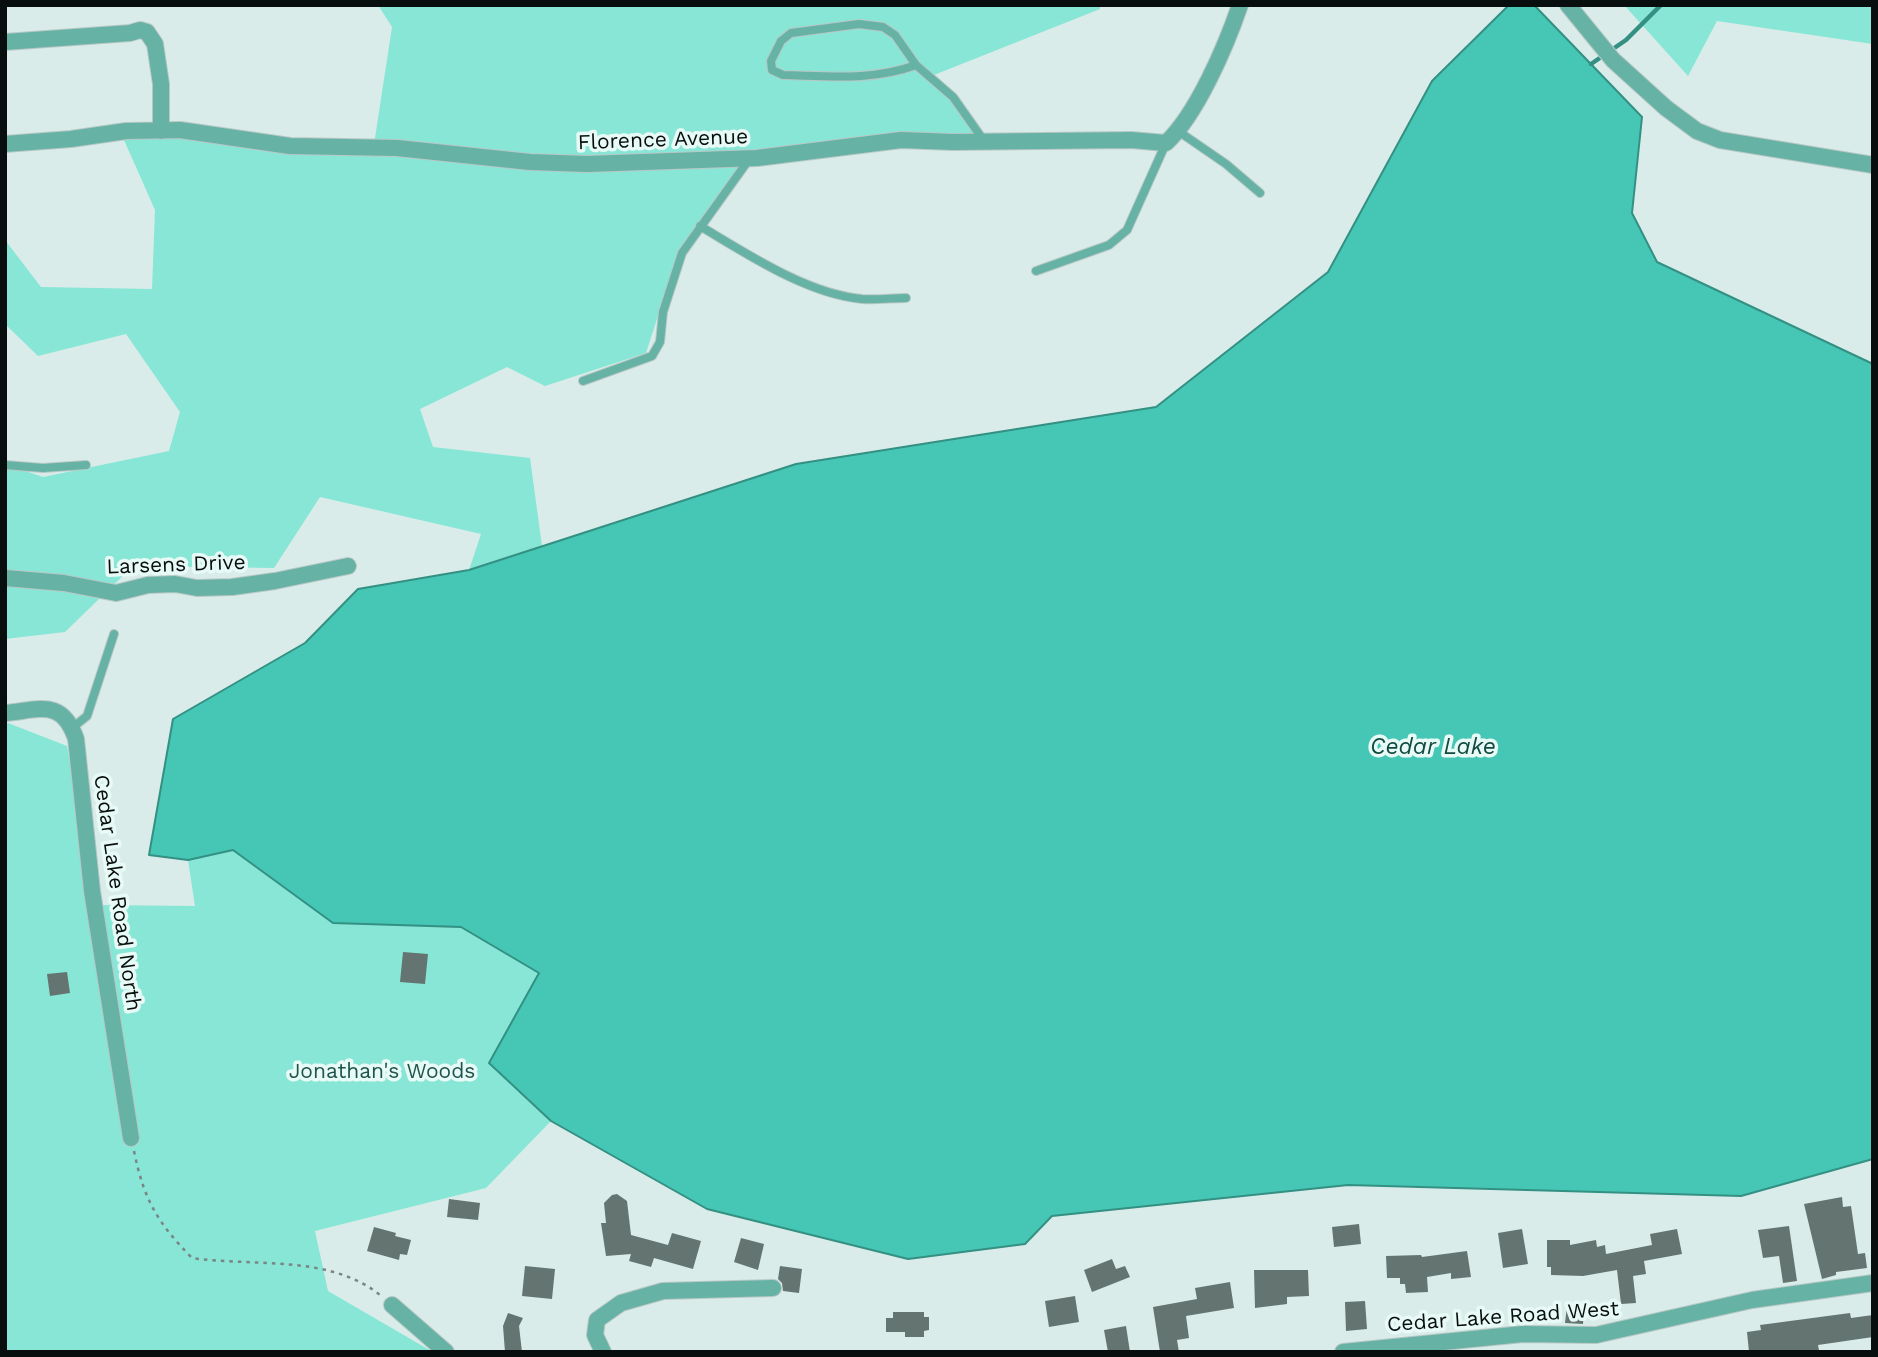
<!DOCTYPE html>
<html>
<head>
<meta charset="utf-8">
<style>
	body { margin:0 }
	#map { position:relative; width:1878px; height:1357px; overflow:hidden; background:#daece9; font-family:"Work Sans",sans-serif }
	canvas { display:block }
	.frame { position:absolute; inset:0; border:7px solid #080e0d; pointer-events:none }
</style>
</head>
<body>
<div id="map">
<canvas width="1878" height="1357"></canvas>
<div class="frame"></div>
</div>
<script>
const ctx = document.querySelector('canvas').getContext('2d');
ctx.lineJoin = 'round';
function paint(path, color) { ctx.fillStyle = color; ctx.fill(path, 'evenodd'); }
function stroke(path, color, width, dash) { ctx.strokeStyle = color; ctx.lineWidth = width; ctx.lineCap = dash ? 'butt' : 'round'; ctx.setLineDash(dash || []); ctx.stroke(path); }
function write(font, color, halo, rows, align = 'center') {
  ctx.font = font + ' "Work Sans",sans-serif'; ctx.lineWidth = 7; ctx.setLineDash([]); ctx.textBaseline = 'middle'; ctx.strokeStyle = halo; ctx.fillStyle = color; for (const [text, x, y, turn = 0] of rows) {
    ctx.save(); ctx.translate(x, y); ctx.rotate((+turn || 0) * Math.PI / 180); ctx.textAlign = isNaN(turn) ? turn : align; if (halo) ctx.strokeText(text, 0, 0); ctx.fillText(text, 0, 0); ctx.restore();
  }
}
paint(new Path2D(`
	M 378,5 L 1100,5 L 1100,9 L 934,75 L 984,139 L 750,159 L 677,257 L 646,353 L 545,386 L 507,367 L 420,409 L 433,447 L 530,458 L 542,546 L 469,570 L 481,534 L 320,497 L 274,568 L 133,566 L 65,632 L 5,639 L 5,464 L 43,477 L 169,451 L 180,412 L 126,334 L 38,356 L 5,324 L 5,240 L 41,287 L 152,289 L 155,210 L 120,131 L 373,151 L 392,27 Z
	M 1624,5 L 1873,5 L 1873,44 L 1717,21 L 1688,76 Z
	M 8,723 L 67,746 L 94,905 L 195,906 L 188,860 L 233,850 L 333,923 L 461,927 L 539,973 L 489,1063 L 551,1121 L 486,1188 L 315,1231 L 328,1291 L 433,1352 L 5,1352 L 5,724 Z`), '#87e6d6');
const water = new Path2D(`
	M 1509,5 L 1534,5 L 1642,117 L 1632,213 L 1657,262 L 1873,364 L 1873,1159 L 1741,1196 L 1348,1185 L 1052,1216 L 1025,1244 L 908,1259 L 707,1209 L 551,1121 L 489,1063 L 539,973 L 461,927 L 333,923 L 233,850 L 188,860 L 149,855 L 173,719 L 305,643 L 358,589 L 469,570 L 796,464 L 1156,407 L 1328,272 L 1432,81 Z`);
paint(water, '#46c7b5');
stroke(water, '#339083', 2);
stroke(new Path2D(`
	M 1591,64 L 1626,40 L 1661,5`), '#339083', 4.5);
paint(new Path2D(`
	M 403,952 L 428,954 L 425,984 L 400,982 Z
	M 67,972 L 70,993 L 50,996 L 47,974 Z
	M 617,1194 L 627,1201 L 631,1235 L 668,1245 L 672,1233 L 701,1241 L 693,1269 L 654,1258 L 651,1267 L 629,1261 L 631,1254 L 606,1256 L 601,1223 L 606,1223 L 604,1203 L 612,1195 Z
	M 1842,1197 L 1843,1207 L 1851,1206 L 1858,1254 L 1865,1253 L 1867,1268 L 1836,1272 L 1836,1275 L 1822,1279 L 1804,1204 Z
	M 449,1199 L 480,1203 L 478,1220 L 447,1217 Z
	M 1359,1224 L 1361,1244 L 1334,1247 L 1332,1227 Z
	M 1789,1226 L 1797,1281 L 1783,1283 L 1779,1256 L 1763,1258 L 1758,1230 Z
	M 374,1227 L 396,1233 L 395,1236 L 411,1240 L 407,1255 L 400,1254 L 399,1260 L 367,1251 Z
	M 1522,1229 L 1528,1264 L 1503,1268 L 1498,1233 Z
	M 1677,1229 L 1682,1254 L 1644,1261 L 1646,1274 L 1633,1276 L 1636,1303 L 1621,1304 L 1617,1270 L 1583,1276 L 1551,1275 L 1551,1267 L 1547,1267 L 1547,1240 L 1570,1240 L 1570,1245 L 1596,1240 L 1597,1247 L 1605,1245 L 1606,1254 L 1652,1245 L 1650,1234 Z
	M 741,1238 L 764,1244 L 758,1270 L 734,1262 Z
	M 1467,1251 L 1471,1277 L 1451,1279 L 1451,1273 L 1427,1277 L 1428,1292 L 1406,1293 L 1405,1284 L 1400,1284 L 1400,1278 L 1387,1278 L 1386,1256 L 1421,1255 L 1422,1257 Z
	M 1112,1259 L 1116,1269 L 1125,1266 L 1130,1277 L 1092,1292 L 1084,1270 Z
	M 525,1266 L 555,1269 L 552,1299 L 522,1296 Z
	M 780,1266 L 802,1269 L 799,1293 L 783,1291 L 782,1283 L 778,1279 Z
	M 1254,1270 L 1308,1270 L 1309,1296 L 1287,1297 L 1287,1304 L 1255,1308 Z
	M 1230,1282 L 1234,1308 L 1186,1316 L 1189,1338 L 1177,1340 L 1179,1352 L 1160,1352 L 1153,1307 L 1197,1299 L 1195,1288 Z
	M 1075,1296 L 1079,1322 L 1049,1327 L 1045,1301 Z
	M 1365,1301 L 1367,1329 L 1346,1331 L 1345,1302 Z
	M 1567,1306 L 1584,1308 L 1583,1324 L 1565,1323 Z
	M 893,1312 L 924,1312 L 924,1317 L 929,1317 L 929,1330 L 924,1331 L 924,1337 L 905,1337 L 905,1332 L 886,1332 L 886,1318 L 893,1318 Z
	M 508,1313 L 523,1318 L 519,1326 L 522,1352 L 505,1352 L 503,1326 Z
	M 1850,1313 L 1851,1318 L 1873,1315 L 1873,1337 L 1818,1345 L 1819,1350 L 1807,1352 L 1749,1352 L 1747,1332 L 1761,1330 L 1760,1325 Z
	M 1126,1326 L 1130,1352 L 1108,1352 L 1104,1330 Z`), '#647471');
const service = new Path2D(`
	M 916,65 C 873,81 828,76 783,75 L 772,70 L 771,61 L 781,41 L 791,33 L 859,24 L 883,27 L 895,35 L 916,65 L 953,97 L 984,141
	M 1178,131 L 1226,164 L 1260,193
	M 700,226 C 747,254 807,294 862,299 C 877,300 892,298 906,298
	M 1036,271 L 1109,245 L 1127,230 L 1166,143
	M 583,381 L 652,356 L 660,342 L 663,312 L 682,253 L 750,158
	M 5,465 L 43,468 L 86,465
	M 72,728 L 87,716 L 114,634`);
const minor = new Path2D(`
	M 1568,5 L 1613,60 L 1666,108 L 1697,131 L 1720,140 L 1873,165
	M 5,42 L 130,33 L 140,30 L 147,32 L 155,44 L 161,84 L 161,131
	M 5,144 L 71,139 L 126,131 L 180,130 L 290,146 L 397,148 L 530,162 L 587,164 L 757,158 L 901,140 L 953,142 L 1131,140 L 1166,143 C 1197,114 1226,46 1240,5
	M 5,578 L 64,583 L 116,593 L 148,585 L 175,584 L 197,588 L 232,587 L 275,581 L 348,566
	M 5,713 C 40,710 62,698 76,739 L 92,891 L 131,1138
	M 392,1305 L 446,1352
	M 603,1352 L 595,1335 L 597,1320 L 621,1303 L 663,1291 L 773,1288
	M 1343,1352 L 1523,1334 L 1596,1335 L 1752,1300 L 1873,1283`);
stroke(service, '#b8c8c6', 10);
stroke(minor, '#b8c8c6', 18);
stroke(new Path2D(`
	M 134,1151 C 144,1200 157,1222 192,1258 C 253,1267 329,1254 380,1295`), '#7a8684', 2.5, [3.5, 5]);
stroke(service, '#66b2a5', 8);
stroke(minor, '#66b2a5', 16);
write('21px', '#080e0d', '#e7faf6', [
	["Florence Avenue",663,140,-2],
	["Larsens Drive",176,565,-2],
	["Cedar Lake Road North",117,893,82],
	["Cedar Lake Road West",1503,1317,-4]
]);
write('21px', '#1f544c', '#e7faf6', [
	["Jonathan's Woods",382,1072]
]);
write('italic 23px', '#124a42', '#e7faf6', [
	["Cedar Lake",1433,747]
]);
</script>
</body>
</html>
